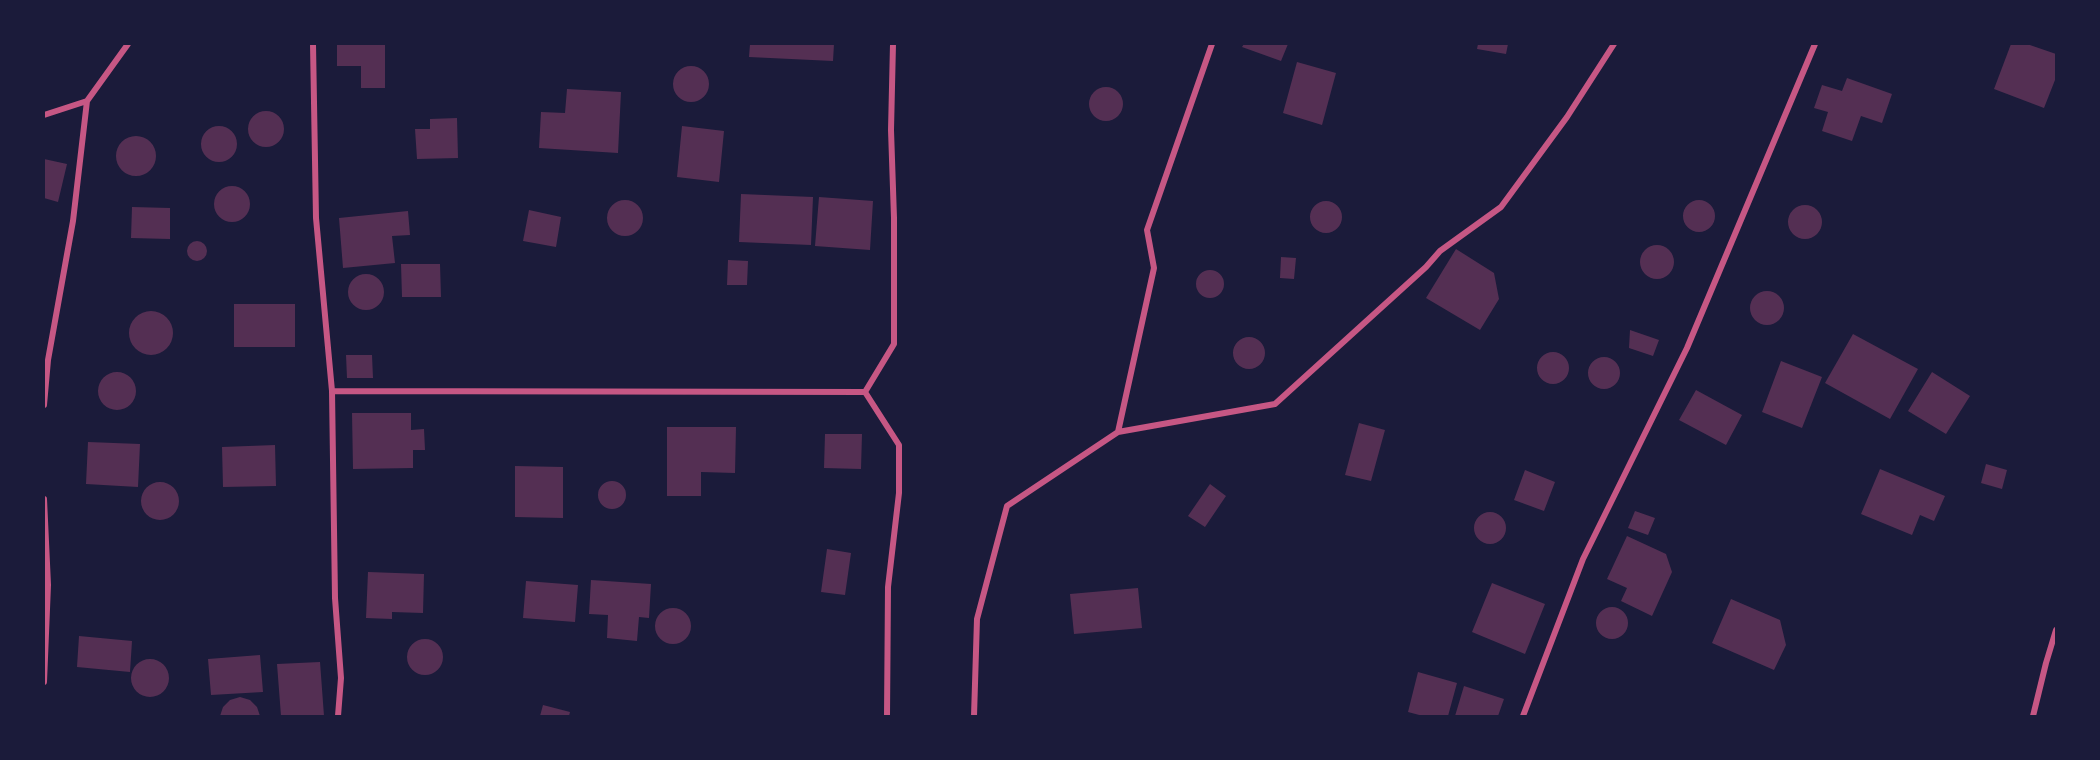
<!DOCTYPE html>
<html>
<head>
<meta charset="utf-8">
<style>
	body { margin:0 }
	#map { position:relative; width:2100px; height:760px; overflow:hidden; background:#1b1b3a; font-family:"Roboto Serif",serif }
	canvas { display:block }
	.frame { position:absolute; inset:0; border:45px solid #1b1b3a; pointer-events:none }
</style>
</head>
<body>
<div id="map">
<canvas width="2100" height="760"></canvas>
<div class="frame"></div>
</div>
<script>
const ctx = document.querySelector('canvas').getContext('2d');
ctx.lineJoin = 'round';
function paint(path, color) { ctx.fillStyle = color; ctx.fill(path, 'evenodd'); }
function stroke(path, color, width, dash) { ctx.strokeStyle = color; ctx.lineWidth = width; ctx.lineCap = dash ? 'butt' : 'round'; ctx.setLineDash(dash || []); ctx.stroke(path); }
paint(new Path2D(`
	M 337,44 L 385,44 L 385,88 L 361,88 L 361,66 L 337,66 Z
	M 750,44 L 834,44 L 833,61 L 749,57 Z
	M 1244,44 L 1288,44 L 1281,61 L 1242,47 Z
	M 1478,44 L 1508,44 L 1506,54 L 1477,49 Z
	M 2011,44 L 2027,44 L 2056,54 L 2056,81 L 2055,80 L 2044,108 L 1994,89 Z
	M 1297,62 L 1336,73 L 1322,125 L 1283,113 Z
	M673 84a18 18 0 1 1 36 0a18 18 0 1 1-36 0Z
	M 1847,78 L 1892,94 L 1882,123 L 1861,116 L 1852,141 L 1822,131 L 1828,112 L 1814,108 L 1822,85 L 1842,91 Z
	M1089 104a17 17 0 1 1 34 0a17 17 0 1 1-34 0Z
	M 567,89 L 621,92 L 618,153 L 539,148 L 541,112 L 565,113 Z
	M248 129a18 18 0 1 1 36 0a18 18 0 1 1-36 0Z
	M 457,118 L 458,158 L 417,159 L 415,129 L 430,129 L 430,119 Z
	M 682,126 L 724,131 L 719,182 L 677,177 Z
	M201 144a18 18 0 1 1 36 0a18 18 0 1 1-36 0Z
	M116 156a20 20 0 1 1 40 0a20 20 0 1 1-40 0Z
	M 44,159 L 67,164 L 58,202 L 44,198 Z
	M214 204a18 18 0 1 1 36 0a18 18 0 1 1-36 0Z
	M 741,194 L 813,197 L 811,245 L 739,242 Z
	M 819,197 L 873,201 L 870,250 L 815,246 Z
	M1683 216a16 16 0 1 1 32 0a16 16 0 1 1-32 0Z
	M607 218a18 18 0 1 1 36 0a18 18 0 1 1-36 0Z
	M1310 217a16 16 0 1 1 32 0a16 16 0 1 1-32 0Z
	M1788 222a17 17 0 1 1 34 0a17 17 0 1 1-34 0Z
	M 132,207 L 170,208 L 170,239 L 131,238 Z
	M 529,210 L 561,217 L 556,247 L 523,241 Z
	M 408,211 L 410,235 L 392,236 L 395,263 L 343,268 L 339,218 Z
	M187 251a10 10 0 1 1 20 0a10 10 0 1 1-20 0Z
	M1640 262a17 17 0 1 1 34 0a17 17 0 1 1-34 0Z
	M 1456,249 L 1494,273 L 1499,299 L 1480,330 L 1426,298 Z
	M 1281,257 L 1296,258 L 1294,279 L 1280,278 Z
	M 728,260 L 748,261 L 747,285 L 727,285 Z
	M 401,264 L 440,264 L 441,297 L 402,297 Z
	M1196 284a14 14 0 1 1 28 0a14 14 0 1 1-28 0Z
	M348 292a18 18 0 1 1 36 0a18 18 0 1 1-36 0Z
	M1750 308a17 17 0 1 1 34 0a17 17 0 1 1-34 0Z
	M 234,304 L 295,304 L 295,347 L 234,347 Z
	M129 333a22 22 0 1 1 44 0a22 22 0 1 1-44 0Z
	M 1630,330 L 1659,340 L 1653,356 L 1629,348 Z
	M 1853,334 L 1918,369 L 1890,419 L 1825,383 Z
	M1233 353a16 16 0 1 1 32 0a16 16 0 1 1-32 0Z
	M1537 368a16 16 0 1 1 32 0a16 16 0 1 1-32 0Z
	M 346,355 L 372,355 L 373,378 L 347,378 Z
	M1588 373a16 16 0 1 1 32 0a16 16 0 1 1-32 0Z
	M 1781,361 L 1822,377 L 1802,428 L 1762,412 Z
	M98 391a19 19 0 1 1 38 0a19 19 0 1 1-38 0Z
	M 1932,372 L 1970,396 L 1946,434 L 1908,411 Z
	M 1696,390 L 1742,415 L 1726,445 L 1679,420 Z
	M 352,413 L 411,413 L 411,430 L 424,429 L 425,450 L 413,450 L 413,468 L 353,469 Z
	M 1359,423 L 1385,430 L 1371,481 L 1345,475 Z
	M 667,427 L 736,427 L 735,473 L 701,472 L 701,496 L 667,496 Z
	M 825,434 L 862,434 L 861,469 L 824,468 Z
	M 88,442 L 140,444 L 138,487 L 86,484 Z
	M 275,445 L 276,486 L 223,487 L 222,447 Z
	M 1986,464 L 2007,470 L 2002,489 L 1981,483 Z
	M 515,466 L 563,467 L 563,518 L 515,517 Z
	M 1880,469 L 1945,496 L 1934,521 L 1920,515 L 1912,535 L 1861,514 Z
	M 1525,470 L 1555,482 L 1544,511 L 1514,500 Z
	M598 495a14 14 0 1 1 28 0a14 14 0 1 1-28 0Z
	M141 501a19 19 0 1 1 38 0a19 19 0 1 1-38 0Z
	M 1210,484 L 1226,496 L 1205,527 L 1188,516 Z
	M 1635,511 L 1655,518 L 1648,535 L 1628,528 Z
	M1474 528a16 16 0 1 1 32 0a16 16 0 1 1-32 0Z
	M 1627,536 L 1666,554 L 1672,572 L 1652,616 L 1621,601 L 1627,588 L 1607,579 Z
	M 827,549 L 851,553 L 845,595 L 821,592 Z
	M 368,572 L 424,574 L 423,613 L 392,612 L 392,619 L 366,618 Z
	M 591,580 L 651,584 L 649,618 L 639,617 L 637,641 L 607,638 L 608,615 L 589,614 Z
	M 526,581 L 578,585 L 575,622 L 523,618 Z
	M 1492,583 L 1545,604 L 1525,654 L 1472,632 Z
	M 1138,588 L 1142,628 L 1074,634 L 1070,594 Z
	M 1731,599 L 1780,620 L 1786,645 L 1774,670 L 1712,643 Z
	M1596 623a16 16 0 1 1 32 0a16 16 0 1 1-32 0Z
	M655 626a18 18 0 1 1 36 0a18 18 0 1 1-36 0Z
	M 79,636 L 132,641 L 130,672 L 77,667 Z
	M407 657a18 18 0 1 1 36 0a18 18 0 1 1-36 0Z
	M 260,655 L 263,692 L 211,695 L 208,659 Z
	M131 678a19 19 0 1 1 38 0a19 19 0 1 1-38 0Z
	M 320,662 L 324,716 L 281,716 L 277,664 Z
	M 1418,672 L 1457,683 L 1448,716 L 1423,716 L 1408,712 Z
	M 1464,686 L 1504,699 L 1498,716 L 1455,716 Z
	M 240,697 L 250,700 L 257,707 L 260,716 L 220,716 L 223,707 L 230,700 Z
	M 543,705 L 570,712 L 569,716 L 540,716 Z`), '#542f53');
stroke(new Path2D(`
	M 313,44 L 316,218 L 332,391 L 335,598 L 341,678 L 338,716
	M 44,115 L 87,101 L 128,44
	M 332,391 L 865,392
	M 44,405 L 48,360 L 73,221 L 87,101
	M 1118,432 L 1154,268 L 1147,230 L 1212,44
	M 44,499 L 48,585 L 44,682
	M 887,716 L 888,587 L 899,493 L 899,445 L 865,392 L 894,344 L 894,218 L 891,130 L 893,44
	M 974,716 L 977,619 L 1007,506 L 1118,432 L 1275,404 L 1426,267 L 1440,251 L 1501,207 L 1567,117 L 1614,44
	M 1523,716 L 1583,559 L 1687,348 L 1815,44
	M 2033,716 L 2046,663 L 2056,630`), '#c65784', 6);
</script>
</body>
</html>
